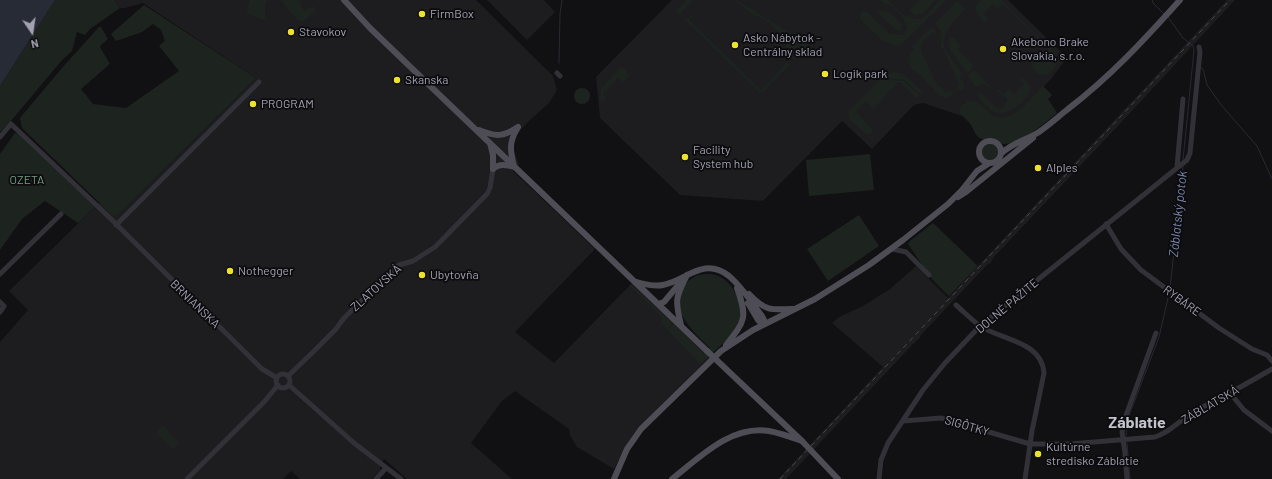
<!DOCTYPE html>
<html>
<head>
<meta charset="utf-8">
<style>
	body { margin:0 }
	#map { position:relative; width:1272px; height:479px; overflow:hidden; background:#111012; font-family:Barlow,sans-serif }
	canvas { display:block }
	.north { position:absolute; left:12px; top:12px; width:40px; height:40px; -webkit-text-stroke:3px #0c0b0d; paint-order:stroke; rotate:167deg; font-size:11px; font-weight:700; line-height:16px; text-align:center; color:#a2a2b2 }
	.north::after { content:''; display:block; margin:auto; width:14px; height:18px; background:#a2a2b2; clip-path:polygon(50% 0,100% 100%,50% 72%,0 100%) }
</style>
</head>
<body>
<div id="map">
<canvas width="1272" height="479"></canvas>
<div class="north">N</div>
</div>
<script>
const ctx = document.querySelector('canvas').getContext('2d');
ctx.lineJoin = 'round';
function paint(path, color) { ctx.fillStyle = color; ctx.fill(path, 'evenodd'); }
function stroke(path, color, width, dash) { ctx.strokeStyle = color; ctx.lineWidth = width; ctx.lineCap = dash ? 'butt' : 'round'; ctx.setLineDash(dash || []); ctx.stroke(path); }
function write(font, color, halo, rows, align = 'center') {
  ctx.font = font + ' Barlow,sans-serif'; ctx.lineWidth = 3.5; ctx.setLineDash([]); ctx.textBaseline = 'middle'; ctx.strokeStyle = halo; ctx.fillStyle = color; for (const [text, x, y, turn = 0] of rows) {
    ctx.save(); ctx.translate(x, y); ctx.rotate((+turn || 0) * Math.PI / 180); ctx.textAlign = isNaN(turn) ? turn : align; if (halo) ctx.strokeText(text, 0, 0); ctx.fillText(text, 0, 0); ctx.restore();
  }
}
paint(new Path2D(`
	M 115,0 L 476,0 L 553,76 L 557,90 L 549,103 L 530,120 L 513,138 L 513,148 L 519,164 L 513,171 L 595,249 L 515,332 L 554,363 L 632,283 L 669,317 L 709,358 L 639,426 L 628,442 L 614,469 L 577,447 L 570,435 L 569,429 L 515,391 L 502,401 L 471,443 L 512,479 L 407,479 L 384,459 L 380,467 L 380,470 L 372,479 L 300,479 L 291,471 L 283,479 L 0,479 L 0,342 L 28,310 L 9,291 L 99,203 L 118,215 L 256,78 L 143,3 L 125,8 L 120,8 L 117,5 Z
	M 487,0 L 544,0 L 555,12 L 527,40 Z
	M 672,0 L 1008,0 L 1067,58 L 1051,79 L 997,133 L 974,120 L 923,103 L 914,105 L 872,149 L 842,121 L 763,201 L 680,195 L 600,118 L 596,77 Z
	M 1227,0 L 1235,0 L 1116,128 L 993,258 L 991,263 L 988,264 L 921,335 L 920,338 L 916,341 L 786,479 L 778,479 L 883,367 L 832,323 L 839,317 L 863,306 L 890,289 L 916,266 L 948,298 Z`), '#1d1c1f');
paint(new Path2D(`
	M 55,0 L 115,0 L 117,5 L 120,8 L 90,29 L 85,35 L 77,32 L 72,51 L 62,60 L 11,121 L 0,132 L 0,86 Z
	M 249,0 L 268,0 L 265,3 L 265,20 L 247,14 Z
	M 281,0 L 299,0 L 304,11 L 313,6 L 315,11 L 304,21 L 298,21 Z
	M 687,0 L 693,0 L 680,14 L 687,20 L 692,15 L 693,16 L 689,20 L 761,90 L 787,63 L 790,64 L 796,58 L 794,56 L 797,53 L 799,55 L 798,53 L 801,51 L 802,51 L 801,49 L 802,48 L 799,45 C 795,49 792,52 786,48 L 787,46 L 781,40 L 779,42 L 778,40 L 780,38 L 785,40 L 785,38 L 781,36 L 782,34 L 778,33 L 778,30 L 774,29 L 774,27 L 770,25 L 771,23 L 767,22 L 767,20 L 753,15 L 735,0 L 737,0 L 809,45 L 761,94 L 676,11 Z
	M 882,0 L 888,0 L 905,17 L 908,15 C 922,27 931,9 940,0 L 946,0 L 903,43 C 897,48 891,45 885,41 L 883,41 L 860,19 C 859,15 860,13 863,11 L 867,12 L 891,35 L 893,33 C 899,37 905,35 907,28 L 904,21 L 905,20 L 892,6 L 885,4 L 881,1 Z
	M 920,0 L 935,0 L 922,14 L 915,15 L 909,11 Z
	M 974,0 L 975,0 C 964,12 936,32 946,51 C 950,58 956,64 961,72 L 962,75 L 959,77 L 964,83 C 965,87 964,89 960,91 L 959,89 L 954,92 L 954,91 L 958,88 L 959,84 L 943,48 L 940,49 L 940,47 C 942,43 939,37 942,32 L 942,31 L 939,37 L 939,46 C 937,40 938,36 941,31 L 937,26 L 936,23 L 957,1 L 965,9 Z
	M 981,0 L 1001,0 L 1056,54 C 1057,56 1058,57 1058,60 C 1057,67 1048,77 1041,75 C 1037,74 1034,69 1031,66 L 1048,48 L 1003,4 L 998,9 L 993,4 L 983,14 L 988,19 L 985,22 L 977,14 L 975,9 L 977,4 Z
	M 144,5 L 256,78 L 118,215 L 113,216 L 22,128 L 20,118 L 62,68 L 99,27 L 101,27 L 108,39 L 101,45 L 100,47 L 110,64 L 81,89 L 93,104 L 126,108 L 179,71 L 159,46 L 165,41 L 161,30 L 153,24 L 142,32 L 116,41 L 111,34 Z
	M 879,11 C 891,10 894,17 902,24 L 902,29 L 900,31 L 896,30 L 880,15 L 878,13 Z
	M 932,28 L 935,30 L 936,33 L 935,34 L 933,32 C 927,37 920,42 921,51 L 938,87 L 941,86 L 946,93 L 951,90 L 953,95 L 946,98 L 939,96 L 932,87 L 918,73 L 912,70 L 910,67 L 908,58 L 914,48 L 912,47 L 930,29 Z
	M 950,37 L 953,38 L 961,46 L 958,50 L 973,64 L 971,70 L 967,73 L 950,50 L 948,40 Z
	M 621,66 L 628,73 L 629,76 L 623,82 L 618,78 L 603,94 L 606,97 L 602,102 L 633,133 L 608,109 L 600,99 L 601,89 Z
	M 973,71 L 975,71 L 993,89 L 983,84 L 977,86 L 974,86 L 968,74 Z
	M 893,72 C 906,72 913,83 922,91 L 920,94 L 905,80 L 885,78 Z
	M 882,78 L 885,80 L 904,81 L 919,95 L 916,98 L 901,83 L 896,82 L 897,84 L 891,90 L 890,90 L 874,109 L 866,101 L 857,110 L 857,113 L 873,130 L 871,134 L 866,134 L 850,120 L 848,114 L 850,110 Z
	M 1022,78 C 1025,80 1029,83 1030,87 C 1032,97 1009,115 999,113 C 989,112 982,101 977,93 L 981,93 L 997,108 L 1001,109 L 1005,106 L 1007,99 L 997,91 L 998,89 L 1004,94 L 1009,89 L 1014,94 L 1024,84 L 1020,80 Z
	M 1043,86 L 1052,95 L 1048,99 L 1057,113 C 1044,123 1021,145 1003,144 C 999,143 996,140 992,139 C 990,139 988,140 986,140 C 976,139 975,132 971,125 C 968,120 962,117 959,111 L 961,105 L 966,103 L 965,101 C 984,95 987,127 1011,115 C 1022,110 1035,94 1043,86 Z
	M574 96a8 8 0 1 1 16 0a8 8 0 1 1-16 0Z
	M 15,133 L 18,134 L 95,207 L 78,223 L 45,201 L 22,219 L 0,250 L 0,154 Z
	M982 152a8 8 0 1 1 16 0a8 8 0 1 1-16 0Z
	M 870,154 L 874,190 L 809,196 L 806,160 Z
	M 859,215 L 879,246 L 828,281 L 807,249 Z
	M 933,223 L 978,266 L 949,296 L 932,279 L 908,244 L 910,241 Z
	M 705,274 C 717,273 727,279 733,289 C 738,296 743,309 741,318 C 738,333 712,353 700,364 L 661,323 L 663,321 L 661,319 L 662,317 L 630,286 L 631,285 L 672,323 L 668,328 L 668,329 L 674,324 L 704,354 L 710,348 C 698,336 676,317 679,298 C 680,295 682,292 683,289 C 688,279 695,275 705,274 Z
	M 163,426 L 179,443 L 173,449 L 156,433 Z`), '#1d241f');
paint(new Path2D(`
	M 0,0 L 55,0 L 0,86 Z`), '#272b35');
stroke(new Path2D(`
	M 1152,0 L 1153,3 L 1164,14
	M 1168,17 L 1183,38 L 1193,46 L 1194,50 L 1183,160
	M 559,63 L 560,14 L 562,0
	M 1200,67 L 1203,69 L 1207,85 L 1222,106 L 1257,146 L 1272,179
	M 1170,289 L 1183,167
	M 1126,436 L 1127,421 L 1159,337 L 1169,294
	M 1127,443 L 1130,479`), '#272b35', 1);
stroke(new Path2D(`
	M 557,73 L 560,76
	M 881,76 L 882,74
	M 0,137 L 11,124 L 111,219 L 262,369 L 277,378
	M 1177,167 L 1183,99
	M 1106,224 L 1121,249 L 1141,270 L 1219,328 L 1252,349 L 1267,355 L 1272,361
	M 116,225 L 259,82
	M 892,249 L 906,252 L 929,275
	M 0,274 L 61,214
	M 0,302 L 4,306 L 0,312
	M 956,305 C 964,312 972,320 980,326 C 1001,340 1042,341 1044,373 L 1032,431 L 1025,479
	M276 381a7 7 0 1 1 14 0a7 7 0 1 1-14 0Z
	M 288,376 L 313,352 L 336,329 L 344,318 L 395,268 L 399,265 L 413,261 L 435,247 L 487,194 L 490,188 L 493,169
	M 289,385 L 354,443 L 401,479
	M 1230,393 L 1244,410 L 1272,431
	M 903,421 L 941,418 L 1030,444 L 1070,444 L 1155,437 L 1160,435 L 1169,430 L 1193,412 L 1230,393 L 1272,369
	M 187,479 L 264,402 L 278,385
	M 376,479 L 386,468
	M 879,479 L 881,460 L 888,443 L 923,390 L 945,363 L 980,326 L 1187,160 L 1190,153 L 1200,52 L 1199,47
	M 1127,479 L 1125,453 L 1122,432 L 1125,418 L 1156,333`), '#323137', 5);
stroke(new Path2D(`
	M 344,0 L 370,28 L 426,82 L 707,351
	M 479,130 C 496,137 503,137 518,127
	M979 152a11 11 0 1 1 22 0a11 11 0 1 1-22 0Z
	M 490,143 L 493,155 L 493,169
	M 1002,153 C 1012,143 1027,140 1039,132 C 1049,125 1058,117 1068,109 C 1110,77 1145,39 1180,0
	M 514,166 C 510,151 509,142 517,129
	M 493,169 C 499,163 507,165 515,167
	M 958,197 L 966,192 L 1033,138
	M 636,282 C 644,284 654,287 663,285 C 686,281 703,256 729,276 C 742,287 752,303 762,316 L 764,320 L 763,325
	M 749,294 C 765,311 771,310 793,309
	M 748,303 L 758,320 L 763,325
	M 658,304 L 664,302 L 680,283
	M 681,325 C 675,301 675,298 687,275
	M 726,345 C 745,321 748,318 737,288
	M 614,479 L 627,449 L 641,429 L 721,351 L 753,330 L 815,299 L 869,265 L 903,240 L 948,204 L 962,190 L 977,171 L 988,164
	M 672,479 C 700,457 731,425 769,431 C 780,433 791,437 802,441`), '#4e4d56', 6);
stroke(new Path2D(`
	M 780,479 L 1230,0`), '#494850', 1, [5, 4]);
stroke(new Path2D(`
	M 707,351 L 802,441 L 838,479`), '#4e4d56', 6);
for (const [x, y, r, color] of [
	[422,14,4,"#ede22d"],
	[291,32,4,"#ede22d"],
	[735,45,4,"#ede22d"],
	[1003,49,4,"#ede22d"],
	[825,74,4,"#ede22d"],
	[397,80,4,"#ede22d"],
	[253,104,4,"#ede22d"],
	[685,157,4,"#ede22d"],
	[1038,168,4,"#ede22d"],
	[230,271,4,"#ede22d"],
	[422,275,4,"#ede22d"],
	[1038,454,4,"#ede22d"]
]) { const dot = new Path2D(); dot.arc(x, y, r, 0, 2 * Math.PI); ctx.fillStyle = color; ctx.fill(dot); stroke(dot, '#0c0b0d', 1.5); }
write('12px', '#a2a2b2', '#0c0b0d', [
	["FirmBox",430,14],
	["Stavokov",299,32],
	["Asko Nábytok -",743,38],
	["Centrálny sklad",743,52],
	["Akebono Brake",1011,42],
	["Slovakia, s.r.o.",1011,56],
	["Logik park",833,74],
	["Skanska",405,80],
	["PROGRAM",261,104],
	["Facility",693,150],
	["System hub",693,164],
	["Alples",1046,168],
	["Nothegger",238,271],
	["Ubytovňa",430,275],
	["Kultúrne",1046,447],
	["stredisko Záblatie",1046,461]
], 'left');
write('12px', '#799d85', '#0c0b0d', [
	["OZETA",27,180]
]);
write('12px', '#a2a2b2', '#0c0b0d', [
	["ZLATOVSKÁ",376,288,-42],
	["RYBÁRE",1182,301,36],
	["BRNIANSKA",195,304,44],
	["DOLNÉ PAŽITE",1007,306,-40],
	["ZÁBLATSKÁ",1210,405,-30],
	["SIGÔTKY",967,426,16]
]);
write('italic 13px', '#7986ad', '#0c0b0d', [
	["Záblatský potok",1178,214,-84]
]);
write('bold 16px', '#c3c3ce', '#0c0b0d', [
	["Záblatie",1137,423]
]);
</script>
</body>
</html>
